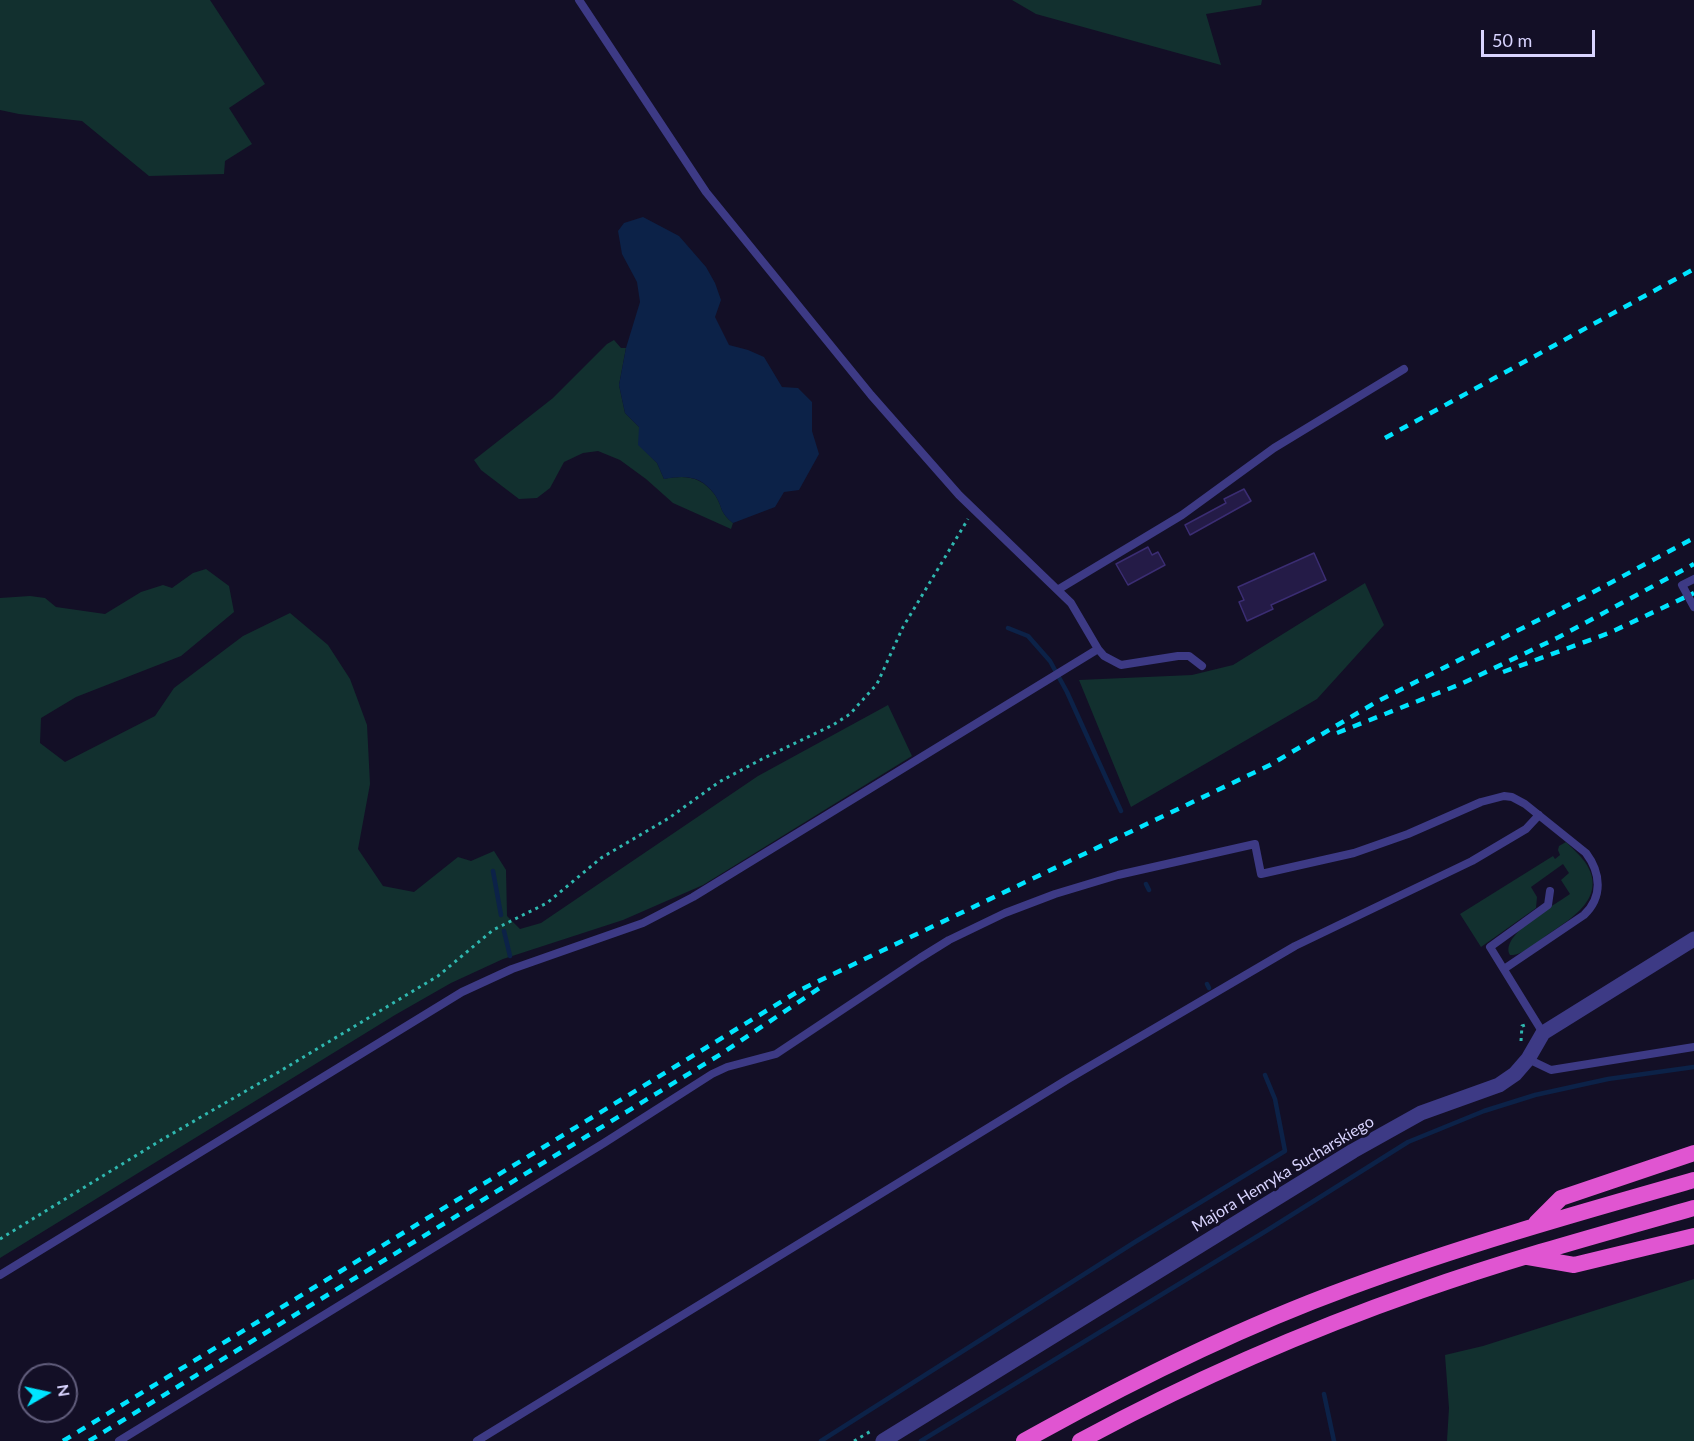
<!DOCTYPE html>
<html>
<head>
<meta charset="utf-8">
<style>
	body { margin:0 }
	#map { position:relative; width:1694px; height:1441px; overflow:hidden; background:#130f26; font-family:Lato,sans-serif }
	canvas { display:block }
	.north { position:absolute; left:18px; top:1363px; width:60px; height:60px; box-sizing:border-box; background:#130f26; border:2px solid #625e7d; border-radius:50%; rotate:81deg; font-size:16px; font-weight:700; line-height:24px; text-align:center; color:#d9d4ff }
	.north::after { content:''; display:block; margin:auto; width:21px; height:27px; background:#00e5ff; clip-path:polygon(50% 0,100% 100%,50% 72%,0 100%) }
	.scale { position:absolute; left:1481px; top:30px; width:114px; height:27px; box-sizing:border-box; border:3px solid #d9d4ff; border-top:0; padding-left:8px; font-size:18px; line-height:21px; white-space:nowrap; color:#d9d4ff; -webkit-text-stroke:4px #130f26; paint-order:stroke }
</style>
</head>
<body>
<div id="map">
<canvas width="1694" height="1441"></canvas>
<div class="north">N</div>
<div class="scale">50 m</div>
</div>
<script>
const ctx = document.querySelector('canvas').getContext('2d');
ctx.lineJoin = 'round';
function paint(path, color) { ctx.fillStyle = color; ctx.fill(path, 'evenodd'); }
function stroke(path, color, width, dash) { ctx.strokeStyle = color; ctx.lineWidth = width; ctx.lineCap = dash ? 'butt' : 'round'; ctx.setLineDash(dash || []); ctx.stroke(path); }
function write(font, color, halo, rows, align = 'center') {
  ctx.font = font + ' Lato,sans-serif'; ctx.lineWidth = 6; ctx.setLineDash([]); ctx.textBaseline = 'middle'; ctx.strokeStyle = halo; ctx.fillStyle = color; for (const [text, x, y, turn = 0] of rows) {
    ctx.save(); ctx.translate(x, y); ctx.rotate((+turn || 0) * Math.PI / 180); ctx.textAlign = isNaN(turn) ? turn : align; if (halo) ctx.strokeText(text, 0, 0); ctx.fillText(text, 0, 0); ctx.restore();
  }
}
paint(new Path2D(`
	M 0,0 L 210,0 L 265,84 L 229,108 L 252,144 L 225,161 L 224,174 L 149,176 L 82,121 L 19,114 L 0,110 Z
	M 1012,0 L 1262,0 L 1261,5 L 1206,14 L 1221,65 L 1036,14 Z
	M 614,340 L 621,348 L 626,348 L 619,385 L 625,413 L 639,427 L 639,445 L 657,463 L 664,479 C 685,475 701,476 715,495 C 723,507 719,512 733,523 L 731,529 L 673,503 L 646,479 L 620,460 L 598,451 L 583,453 L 564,462 L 550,488 L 537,498 L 519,499 L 481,470 L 474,460 L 553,398 L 607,344 Z
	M 206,569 L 229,586 L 234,612 L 181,656 L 76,697 L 41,718 L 40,743 L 65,762 L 155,716 L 174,688 L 243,636 L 290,613 L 328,645 L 350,679 L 367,725 L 370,784 L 358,849 L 383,886 L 414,892 L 458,857 L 471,861 L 494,851 L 506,870 L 507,916 L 520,929 L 541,923 L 758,776 L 888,705 L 912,756 L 703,885 L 623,920 L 503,959 L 451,983 L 395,1015 L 0,1258 L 0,598 L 30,596 L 45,598 L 56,607 L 105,614 L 141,592 L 163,585 L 172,588 L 193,573 Z
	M 1365,583 L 1384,625 L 1317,699 L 1131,807 L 1079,680 L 1192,675 L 1233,665 Z
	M 1566,842 C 1572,848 1580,855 1585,862 C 1609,897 1571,919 1547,935 C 1538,942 1522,956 1510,955 C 1499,935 1555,905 1570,894 L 1561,880 L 1569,873 L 1563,864 L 1531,887 L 1537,897 L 1536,908 L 1481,947 L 1460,914 L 1553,856 L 1555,859 L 1560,855 L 1558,850 L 1559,846 Z
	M 1694,1279 L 1694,1441 L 1447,1441 L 1449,1408 L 1445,1355 L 1483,1346 Z`), '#12302f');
paint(new Path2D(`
	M 643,217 L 679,236 L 706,267 L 715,283 L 721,300 L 715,317 L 729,345 L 748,350 L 764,357 L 782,387 L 798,388 L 812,402 L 812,431 L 819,454 L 799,490 L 784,492 L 775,507 L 733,523 C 719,512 723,507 715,495 C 701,475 685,475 664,479 L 657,463 L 638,445 L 639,427 L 625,413 L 619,385 L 626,348 L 640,302 L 637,282 L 622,254 L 618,231 L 624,223 Z`), '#0c2248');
stroke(new Path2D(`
	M 1008,628 L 1028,636 L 1050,661 L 1067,692 L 1121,811
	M 493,871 L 501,915
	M 1146,884 L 1149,890
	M 504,931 L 510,956
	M 1207,984 L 1209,988
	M 1324,1394 L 1334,1441
	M 821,1441 L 1135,1242 L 1285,1151 L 1275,1099 L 1265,1075
	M 921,1441 L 1266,1231 L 1408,1142 L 1484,1111 L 1535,1095 L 1608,1079 L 1694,1067`), '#0c2248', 4.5);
const building = new Path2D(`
	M 1244,489 L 1251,501 L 1190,535 L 1185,525 L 1226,503 L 1224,499 Z
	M 1148,547 L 1152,555 L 1158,552 L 1165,565 L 1128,585 L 1116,564 Z
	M 1314,553 L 1326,580 L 1271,605 L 1273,609 L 1247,621 L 1239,602 L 1244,600 L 1238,587 Z`);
paint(building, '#241b47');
stroke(building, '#3b2d73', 1.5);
stroke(new Path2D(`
	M 1521,1041 L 1522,1026 L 1525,1025
	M 0,1239 L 163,1139 L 277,1073 L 438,976 L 493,930 L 547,903 L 601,858 L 669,818 L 719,782 L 762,759 L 833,725 L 850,714 L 877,684 L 903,627 L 968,519
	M 854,1441 L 871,1431`), '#2fb8b0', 3, [3, 4.5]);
stroke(new Path2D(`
	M 579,0 L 706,192 L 871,395 L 959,495 L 1071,603 L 1098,649 L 1104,656 L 1121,665 L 1178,656 L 1189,656 L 1202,666
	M 1694,579 L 1682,585 L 1694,607
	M 1059,589 L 1182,515 L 1274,448 L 1404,369
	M 1543,1033 L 1490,947 L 1548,905 L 1550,891
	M 1528,1059 L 1551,1070 L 1694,1047
	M 0,1275 L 462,992 L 512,969 L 643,923 L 693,897 L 1098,649
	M 119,1441 L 604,1143 L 712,1074 L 727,1067 L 776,1054 L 920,958 L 949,940 L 1005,913 L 1055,894 L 1118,875 L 1255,844 L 1261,874 L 1354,853 L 1408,834 L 1481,802 L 1504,796 L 1512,797 L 1525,804 L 1586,853 C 1601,873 1603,897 1584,915 L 1504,969
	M 477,1441 L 1068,1079 L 1295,946 L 1472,861 L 1526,829 L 1539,815`), '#3d3a85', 8);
stroke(new Path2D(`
	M 883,1441 L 1353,1151 L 1421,1113 L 1499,1085 L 1515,1074 L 1528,1059 L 1543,1033 L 1694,939`), '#3d3a85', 15);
stroke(new Path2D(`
	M 1536,1223 L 1561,1198 L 1694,1153
	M 1528,1257 L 1574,1265 L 1694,1236
	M 1024,1441 C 1128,1383 1236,1329 1348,1288 C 1461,1246 1578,1213 1694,1180
	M 1080,1441 C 1189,1382 1303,1332 1420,1291 C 1510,1259 1602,1234 1694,1208`), '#e055d1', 16);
stroke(new Path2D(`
	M 1385,438 L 1694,269
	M 1503,672 L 1609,633 L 1694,593
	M 1337,733 L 1461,684 L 1559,637 L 1694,564
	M 63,1441 L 802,989 L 1270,765 L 1378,701 L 1582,598 L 1694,538
	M 89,1441 L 721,1054 L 821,987`), '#00e5ff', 4.5, [9, 8]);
write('16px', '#d9d4ff', '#130f26', [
	["Majora Henryka Sucharskiego",1283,1174,-31]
]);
</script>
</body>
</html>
